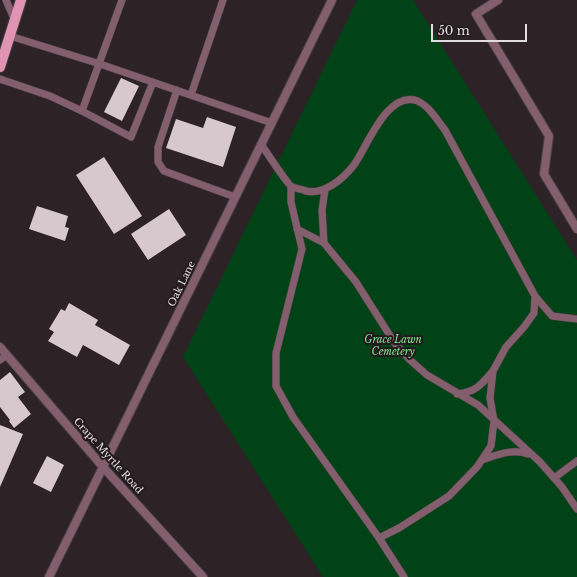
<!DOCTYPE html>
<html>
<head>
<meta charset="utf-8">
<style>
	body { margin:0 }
	#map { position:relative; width:577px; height:577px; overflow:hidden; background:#2d2327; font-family:"Libre Baskerville",serif }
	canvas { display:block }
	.scale { position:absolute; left:431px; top:24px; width:96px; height:18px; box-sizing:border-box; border:2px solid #e3dcde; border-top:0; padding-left:5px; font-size:12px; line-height:14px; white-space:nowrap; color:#e3dcde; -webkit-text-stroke:3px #241a1d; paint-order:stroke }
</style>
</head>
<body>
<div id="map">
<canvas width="577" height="577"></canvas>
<div class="scale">50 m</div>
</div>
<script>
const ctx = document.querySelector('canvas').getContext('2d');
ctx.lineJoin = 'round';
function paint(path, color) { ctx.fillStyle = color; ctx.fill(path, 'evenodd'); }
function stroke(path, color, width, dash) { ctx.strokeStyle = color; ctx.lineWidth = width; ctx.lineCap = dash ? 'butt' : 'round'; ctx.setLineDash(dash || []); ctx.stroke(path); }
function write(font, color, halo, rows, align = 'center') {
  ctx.font = font + ' "Libre Baskerville",serif'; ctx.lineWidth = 4; ctx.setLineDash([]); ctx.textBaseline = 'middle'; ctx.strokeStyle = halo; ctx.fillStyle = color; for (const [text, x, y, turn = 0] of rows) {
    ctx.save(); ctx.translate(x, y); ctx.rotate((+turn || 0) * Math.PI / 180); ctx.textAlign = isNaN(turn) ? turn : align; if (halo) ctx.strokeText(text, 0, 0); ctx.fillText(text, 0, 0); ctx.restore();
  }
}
paint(new Path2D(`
	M 357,0 L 413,0 L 577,260 L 577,577 L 323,577 L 183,357 Z`), '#014217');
paint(new Path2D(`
	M 121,78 L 139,86 L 122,121 L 104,112 Z
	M 207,117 L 236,127 L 223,167 L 166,148 L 176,119 L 203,128 Z
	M 104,157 L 142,216 L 114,234 L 76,175 Z
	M 37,206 L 68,216 L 65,227 L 69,228 L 65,241 L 29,229 Z
	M 169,209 L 186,235 L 148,260 L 131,234 Z
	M 69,303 L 98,320 L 95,325 L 130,345 L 119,365 L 83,345 L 77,357 L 48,341 L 54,332 L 49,329 L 61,309 L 65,311 Z
	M 10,372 L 25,392 L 18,397 L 31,414 L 14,428 L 9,421 L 10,420 L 0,407 L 0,380 Z
	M 0,425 L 23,434 L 0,487 Z
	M 47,456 L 64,465 L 51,492 L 33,483 Z`), '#d6c8cd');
const lane = new Path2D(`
	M 6,0 L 15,21
	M 10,36 L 100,64 L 272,123
	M 0,79 L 50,96 L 82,111 L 122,0
	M 177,90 L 158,147 L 158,162 L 164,171 L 235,197
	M 191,95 L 223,0
	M 82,111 L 131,137 L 153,82
	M 261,144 C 269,156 277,168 285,179 C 287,181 289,185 291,186 C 295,189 302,189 306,191 C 324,195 343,179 354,165 C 367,147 386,93 415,100 C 428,104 437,120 445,130 L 535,296 L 552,316 L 577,319
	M 291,187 L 291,202 L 302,249 L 276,353 L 276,386 L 293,417 L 379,538 L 404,577
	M 297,229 L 324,243 L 356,282 L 394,342 L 410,360 L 427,375 L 478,405 L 540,462 L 562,487 L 577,509
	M 324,243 L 322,210 L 325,190
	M 0,360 L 7,355
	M 457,394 C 476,392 481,385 492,372
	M 482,460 C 497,455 513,448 528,454
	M 554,478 L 577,461
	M 379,538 L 399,528 L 449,496 L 477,467 L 491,446 L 494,421 L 490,398 L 493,371 L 506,347 L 524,327 L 534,313 L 535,296`);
const street = new Path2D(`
	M 498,0 L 476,14 L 549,136 L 544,174 L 577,229
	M 0,347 L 103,467 L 203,577
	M 49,577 L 332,0`);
const primary = new Path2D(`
	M 0,67 L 21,0`);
stroke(lane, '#4a4144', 8);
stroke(street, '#4a4144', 10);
stroke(primary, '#4a4144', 12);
stroke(lane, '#835e6c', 7);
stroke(street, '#835e6c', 8);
stroke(primary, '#e193b2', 10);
write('10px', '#e3dcde', '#241a1d', [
	["Oak Lane",182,284,-64],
	["Crape Myrtle Road",108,456,48]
]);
write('italic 10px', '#82e694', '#241a1d', [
	["Grace Lawn",393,340],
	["Cemetery",393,352]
]);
</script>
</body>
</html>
